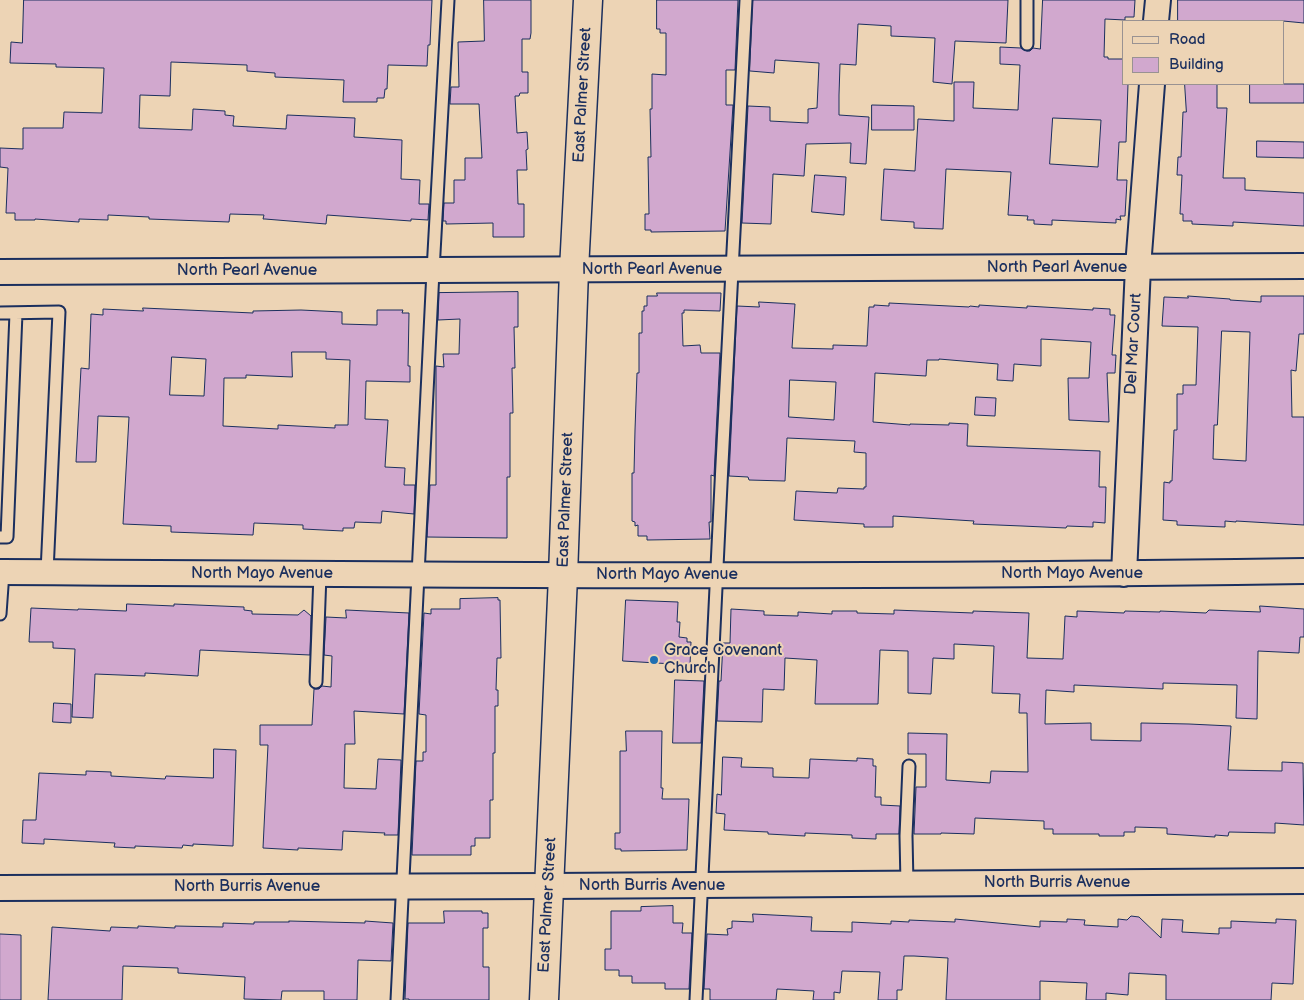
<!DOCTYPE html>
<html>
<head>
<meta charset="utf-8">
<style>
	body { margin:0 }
	#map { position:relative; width:1304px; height:1000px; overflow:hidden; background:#edd4b5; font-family:"Balsamiq Sans",sans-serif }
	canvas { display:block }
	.legend { position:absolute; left:1122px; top:20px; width:162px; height:65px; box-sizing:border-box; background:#edd4b5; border:1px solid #999292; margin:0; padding:6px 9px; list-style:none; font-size:15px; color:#1b2f5e }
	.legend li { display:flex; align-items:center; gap:10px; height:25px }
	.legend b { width:25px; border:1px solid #999292 }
</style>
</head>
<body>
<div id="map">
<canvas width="1304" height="1000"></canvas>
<ul class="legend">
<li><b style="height:6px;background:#edd4b5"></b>Road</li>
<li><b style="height:14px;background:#d1a8ce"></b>Building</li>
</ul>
</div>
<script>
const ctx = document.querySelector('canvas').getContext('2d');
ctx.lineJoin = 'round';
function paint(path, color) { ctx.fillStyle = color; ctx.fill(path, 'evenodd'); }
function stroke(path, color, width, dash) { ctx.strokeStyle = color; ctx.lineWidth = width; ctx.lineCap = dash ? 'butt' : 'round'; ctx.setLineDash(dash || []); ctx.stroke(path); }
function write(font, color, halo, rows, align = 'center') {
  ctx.font = font + ' "Balsamiq Sans",sans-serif'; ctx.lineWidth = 4; ctx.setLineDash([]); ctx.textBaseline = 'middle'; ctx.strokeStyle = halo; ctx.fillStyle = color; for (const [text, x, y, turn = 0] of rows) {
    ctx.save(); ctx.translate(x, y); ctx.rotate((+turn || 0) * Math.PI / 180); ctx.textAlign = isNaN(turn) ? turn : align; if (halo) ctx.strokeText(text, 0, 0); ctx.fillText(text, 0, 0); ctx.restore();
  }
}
const building = new Path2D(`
	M 24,0 L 432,0 L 430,45 L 428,45 L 427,66 L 388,65 L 387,89 L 385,89 L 384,98 L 377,98 L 377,102 L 343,102 L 344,80 L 275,77 L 275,73 L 247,71 L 247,65 L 171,62 L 170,96 L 140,95 L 139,128 L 192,130 L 193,109 L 225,111 L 225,115 L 234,116 L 233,126 L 286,129 L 287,115 L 355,118 L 354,137 L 402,140 L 401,179 L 420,180 L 419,204 L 429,204 L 428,220 L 411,219 L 411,221 L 327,215 L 326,224 L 265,219 L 263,219 L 264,215 L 230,214 L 229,222 L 149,219 L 149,217 L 108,215 L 108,220 L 79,219 L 79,222 L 35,219 L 35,220 L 15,220 L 15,213 L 6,213 L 8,168 L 0,167 L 0,148 L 23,149 L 23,128 L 63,128 L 64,112 L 102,113 L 104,68 L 56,67 L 56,64 L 10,63 L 11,42 L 22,43 Z
	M 484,0 L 531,0 L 531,33 L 530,39 L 522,39 L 522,72 L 528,72 L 528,93 L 520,93 L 519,96 L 515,96 L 517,133 L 527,132 L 528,149 L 526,150 L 527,170 L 517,170 L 518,204 L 524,204 L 524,237 L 493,237 L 493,223 L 446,224 L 446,221 L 443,221 L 444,203 L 454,203 L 454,180 L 465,180 L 465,158 L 482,158 L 479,104 L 450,104 L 451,87 L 459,87 L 458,42 L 484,41 Z
	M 657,0 L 738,0 L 735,70 L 726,70 L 726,105 L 733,105 L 725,231 L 651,232 L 651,230 L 645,230 L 645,214 L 649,214 L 648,157 L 651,157 L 650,109 L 652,109 L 652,74 L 666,75 L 666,33 L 660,33 L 660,29 L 657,29 Z
	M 753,0 L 1008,0 L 1006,43 L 955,41 L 952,84 L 933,82 L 935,38 L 891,36 L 891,26 L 858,24 L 856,65 L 840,64 L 839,95 L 839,115 L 869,117 L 866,164 L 850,163 L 851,143 L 806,144 L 804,176 L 773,174 L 771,224 L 742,223 L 748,106 L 770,107 L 770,121 L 808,123 L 808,109 L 817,108 L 819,63 L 775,60 L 774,73 L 750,71 Z
	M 1043,0 L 1135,0 L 1134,17 L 1125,17 L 1125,20 L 1105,19 L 1104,57 L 1108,57 L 1108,59 L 1123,59 L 1123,84 L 1128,84 L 1126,142 L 1119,142 L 1117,180 L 1127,180 L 1125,216 L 1120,216 L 1121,220 L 1116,219 L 1116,223 L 1052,220 L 1052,225 L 1034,224 L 1034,220 L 1027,220 L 1028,216 L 1008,215 L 1011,172 L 946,169 L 943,229 L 914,228 L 914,222 L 881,220 L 884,169 L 915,171 L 918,119 L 954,121 L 954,82 L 974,82 L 973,108 L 1018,110 L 1020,65 L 1000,64 L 1000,47 L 1021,48 L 1027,51 L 1030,51 L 1033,48 L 1040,49 ZM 1053,118 L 1101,120 L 1098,167 L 1050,164 Z
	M 1178,0 L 1304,0 L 1304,23 L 1283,21 L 1178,21 Z
	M 1185,84 L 1217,84 L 1217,108 L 1227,108 L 1223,178 L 1245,178 L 1245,190 L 1304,193 L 1304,226 L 1233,222 L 1233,226 L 1192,224 L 1192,221 L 1183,221 L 1183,214 L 1180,214 L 1182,175 L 1177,175 L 1178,157 L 1181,157 L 1183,112 L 1186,112 Z
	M 1250,84 L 1304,84 L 1304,103 L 1250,103 Z
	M 872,105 L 914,106 L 914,130 L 872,130 Z
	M 1257,141 L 1304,142 L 1304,158 L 1257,157 Z
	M 815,175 L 846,177 L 844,215 L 812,212 Z
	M 518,292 L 518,327 L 514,327 L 515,368 L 512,368 L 513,413 L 510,413 L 510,477 L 507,477 L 507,538 L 427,537 L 430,485 L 436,485 L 436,366 L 444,367 L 443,354 L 459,354 L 460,319 L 438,320 L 439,293 Z
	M 657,293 L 721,293 L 720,311 L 684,310 L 684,313 L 682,313 L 683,346 L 700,345 L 701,353 L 720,353 L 714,476 L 711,475 L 711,522 L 709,522 L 710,539 L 647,540 L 647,536 L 638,536 L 638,525 L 635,526 L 635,522 L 632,521 L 632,473 L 634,473 L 635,430 L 637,373 L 639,373 L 639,333 L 642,333 L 642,311 L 644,311 L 644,306 L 647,306 L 647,296 L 657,296 Z
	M 1188,296 L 1230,299 L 1230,300 L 1261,302 L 1261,296 L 1304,296 L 1304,334 L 1299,334 L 1296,371 L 1291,370 L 1292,417 L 1304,417 L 1304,525 L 1236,521 L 1236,522 L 1225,521 L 1225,527 L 1177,525 L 1177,521 L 1163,520 L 1164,482 L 1170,483 L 1170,481 L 1172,481 L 1174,430 L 1177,430 L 1177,394 L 1183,394 L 1183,385 L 1196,385 L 1198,327 L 1162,326 L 1164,297 L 1188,298 ZM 1222,331 L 1250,332 L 1246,461 L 1213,459 L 1214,425 L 1217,425 Z
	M 759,302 L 795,304 L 792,348 L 833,349 L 833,345 L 867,346 L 869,307 L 874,307 L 874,305 L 889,306 L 889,303 L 969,307 L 970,306 L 979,307 L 979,305 L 1027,308 L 1027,306 L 1093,310 L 1093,308 L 1110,309 L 1110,315 L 1115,315 L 1112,355 L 1116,355 L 1115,373 L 1107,373 L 1109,422 L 1069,420 L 1068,378 L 1089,378 L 1091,342 L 1041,339 L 1041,366 L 1014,364 L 1013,381 L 997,380 L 998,364 L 939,359 L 939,360 L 927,360 L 926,376 L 875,373 L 873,422 L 910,425 L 910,424 L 949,425 L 949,423 L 968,424 L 967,446 L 1100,451 L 1099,487 L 1106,487 L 1105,523 L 1093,522 L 1093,527 L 1067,526 L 1066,528 L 1022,526 L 973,524 L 974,521 L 893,516 L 893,527 L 864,527 L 864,524 L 794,520 L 796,491 L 837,493 L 838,488 L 864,489 L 864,487 L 866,487 L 866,453 L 854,452 L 855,441 L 787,438 L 785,481 L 749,480 L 748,477 L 729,476 L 737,306 L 759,307 ZM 790,380 L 836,382 L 834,420 L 789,417 Z
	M 143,308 L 253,313 L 253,311 L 301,310 L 342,312 L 342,324 L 377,325 L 377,310 L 403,310 L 402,313 L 409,313 L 408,366 L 410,366 L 410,382 L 366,381 L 365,419 L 388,420 L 385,467 L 405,468 L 404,485 L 415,485 L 414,514 L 382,511 L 381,523 L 355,522 L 354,528 L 343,528 L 343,531 L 303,529 L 303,525 L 254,523 L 253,535 L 171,532 L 171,526 L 123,524 L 129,417 L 98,416 L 96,462 L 76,462 L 81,368 L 89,369 L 91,314 L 103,315 L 103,309 L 143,311 ZM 292,352 L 326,352 L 326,359 L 350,360 L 348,425 L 335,425 L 335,428 L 278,425 L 278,429 L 223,426 L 224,378 L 246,378 L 246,375 L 292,377 ZM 172,357 L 206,359 L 204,396 L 170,395 Z
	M 976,397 L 996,398 L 995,416 L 975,415 Z
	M 498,598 L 498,600 L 500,600 L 501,658 L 497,658 L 496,690 L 498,690 L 498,706 L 495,706 L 495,753 L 493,753 L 493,800 L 490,800 L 490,838 L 475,838 L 475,846 L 471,846 L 471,855 L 412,855 L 416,761 L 423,761 L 423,752 L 426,752 L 426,715 L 419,714 L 424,613 L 431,614 L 431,609 L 460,609 L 460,599 Z
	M 626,600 L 678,602 L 677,622 L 680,622 L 679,637 L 687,638 L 687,642 L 691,642 L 690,665 L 623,661 Z
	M 127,604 L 174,606 L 174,604 L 244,607 L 244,610 L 252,611 L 252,614 L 298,615 L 304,610 L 311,616 L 310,655 L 200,650 L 198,676 L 145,673 L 145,676 L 95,674 L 93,718 L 72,717 L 75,649 L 53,648 L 53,642 L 29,642 L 31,608 L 78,610 L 78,609 L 126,611 Z
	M 1260,606 L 1304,609 L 1304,637 L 1300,637 L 1299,653 L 1258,651 L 1257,719 L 1236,718 L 1237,685 L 1163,683 L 1163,689 L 1074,685 L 1074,692 L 1046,690 L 1045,724 L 1091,723 L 1091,740 L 1141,741 L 1141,723 L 1189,724 L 1231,726 L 1228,770 L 1282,771 L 1282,762 L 1303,763 L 1304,825 L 1275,823 L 1275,833 L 1229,832 L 1228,836 L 1215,835 L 1215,837 L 1167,834 L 1167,828 L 1135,827 L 1135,832 L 1124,832 L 1124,836 L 1099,836 L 1099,834 L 1053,834 L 1053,829 L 1044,829 L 1044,821 L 975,818 L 974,834 L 941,833 L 941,834 L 914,834 L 916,787 L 926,787 L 926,754 L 908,754 L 908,733 L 947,734 L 946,780 L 990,783 L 991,771 L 1028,772 L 1027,713 L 1019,713 L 1020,694 L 992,693 L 994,646 L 954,644 L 954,659 L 933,658 L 931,694 L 908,693 L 908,651 L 880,650 L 878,704 L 815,704 L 817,660 L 785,658 L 784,690 L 763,689 L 762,722 L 717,721 L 719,681 L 721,681 L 723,643 L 730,643 L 731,609 L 764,611 L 764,615 L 798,616 L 798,612 L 832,614 L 832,611 L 857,611 L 857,613 L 894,614 L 894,610 L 973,613 L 973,611 L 1029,613 L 1027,658 L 1063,659 L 1065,616 L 1077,617 L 1077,611 L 1124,613 L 1125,611 L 1160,612 L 1160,611 L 1206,613 L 1209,610 L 1260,612 Z
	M 346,610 L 409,613 L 404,714 L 354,711 L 355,744 L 345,744 L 344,788 L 376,789 L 378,759 L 401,760 L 398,835 L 384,835 L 385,833 L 343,831 L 342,850 L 298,848 L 298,850 L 263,848 L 268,745 L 260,745 L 260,725 L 312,725 L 314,689 L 319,689 L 322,686 L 331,687 L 332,656 L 324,655 L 326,617 L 346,618 Z
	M 675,680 L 704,681 L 701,743 L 673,743 Z
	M 54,703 L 71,704 L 71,723 L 53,722 Z
	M 626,731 L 662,731 L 661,788 L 663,788 L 662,799 L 689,799 L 687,850 L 621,851 L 621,849 L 615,849 L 615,833 L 620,833 L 620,751 L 626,751 Z
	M 214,749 L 236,750 L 233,846 L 193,844 L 193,846 L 183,845 L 182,848 L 135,846 L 135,848 L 114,847 L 115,843 L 44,839 L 44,844 L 22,843 L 23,820 L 36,820 L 39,773 L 86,775 L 86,771 L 111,772 L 111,776 L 165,779 L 166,776 L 213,778 Z
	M 723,757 L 742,758 L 741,767 L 773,768 L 773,777 L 809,778 L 810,759 L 857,761 L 857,758 L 873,759 L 873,766 L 876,766 L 875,797 L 881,797 L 881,805 L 900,806 L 899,834 L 876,834 L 876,839 L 852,838 L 852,835 L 805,833 L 805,836 L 768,834 L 768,832 L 724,830 L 725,814 L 716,813 L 717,794 L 721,795 Z
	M 673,906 L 673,923 L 683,923 L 682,933 L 692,933 L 689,989 L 665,989 L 665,983 L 632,983 L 632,976 L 619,976 L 619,970 L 605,970 L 605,949 L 611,949 L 611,911 L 641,911 L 641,907 Z
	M 444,911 L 482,911 L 482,913 L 488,913 L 488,928 L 483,928 L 483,967 L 489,967 L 489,1000 L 409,1000 L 409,999 L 405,999 L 408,923 L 444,923 Z
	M 753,914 L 812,917 L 811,931 L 852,932 L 852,922 L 891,924 L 891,921 L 909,922 L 909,920 L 955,922 L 955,919 L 1040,927 L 1040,921 L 1067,922 L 1067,919 L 1085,920 L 1084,925 L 1118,927 L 1118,919 L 1127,920 L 1131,916 L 1139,917 L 1161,938 L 1162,919 L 1183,920 L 1182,932 L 1219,934 L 1219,928 L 1231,928 L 1231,921 L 1276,923 L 1276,919 L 1296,920 L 1293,984 L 1272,983 L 1271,1000 L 1166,1000 L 1166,975 L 1129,973 L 1128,995 L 1106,993 L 1106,1000 L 1086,1000 L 1087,983 L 1040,981 L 1040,1000 L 946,1000 L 948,958 L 914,956 L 904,956 L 902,990 L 897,990 L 897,1000 L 878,1000 L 880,972 L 842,971 L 840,993 L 834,992 L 834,1000 L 813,1000 L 814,991 L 777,989 L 776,1000 L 710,1000 L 710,989 L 704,989 L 707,934 L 728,935 L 727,929 L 732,928 L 732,921 L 753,922 Z
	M 289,921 L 365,923 L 365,921 L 393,923 L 391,961 L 358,960 L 357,1000 L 324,1000 L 324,991 L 282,991 L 281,1000 L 244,999 L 245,977 L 178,973 L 178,968 L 123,966 L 122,1000 L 48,1000 L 52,927 L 110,931 L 111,927 L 138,928 L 138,926 L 175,928 L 175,926 L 223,927 L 223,923 L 254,924 L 254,922 L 289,922 Z
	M 0,934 L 21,935 L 21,1000 L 0,1000 Z`);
paint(building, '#d1a8ce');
stroke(building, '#1b2f5e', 1);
const service = new Path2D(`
	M 1027,44 L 1027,0
	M 0,313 L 59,312 L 47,572
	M 0,537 L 7,537 L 16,313
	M 0,614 L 3,572
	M 316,682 L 320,574
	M 907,884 L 906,836 L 909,766
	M 397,1000 L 433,271 L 448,0
	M 696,1000 C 713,667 727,333 746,0`);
const minor = new Path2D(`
	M 1156,21 L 1158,0
	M 0,272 L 1304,266
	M 0,572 C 435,575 869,578 1304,571
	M 1124,574 L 1138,267 L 1152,84
	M 0,888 L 549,886 L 1304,881`);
const secondary = new Path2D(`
	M 544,1000 L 563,576 L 574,270 L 588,0`);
stroke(service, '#1b2f5e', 15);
stroke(minor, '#1b2f5e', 28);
stroke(secondary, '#1b2f5e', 31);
stroke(service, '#edd4b5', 11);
stroke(minor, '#edd4b5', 24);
stroke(secondary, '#edd4b5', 28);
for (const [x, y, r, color] of [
	[654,660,5,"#1f6fb2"]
]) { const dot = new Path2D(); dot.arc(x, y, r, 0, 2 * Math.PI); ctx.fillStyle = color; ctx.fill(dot); stroke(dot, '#edd4b5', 2); }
write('16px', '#1b2f5e', '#edd4b5', [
	["East Palmer Street",583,95,-87],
	["North Pearl Avenue",1057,268],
	["North Pearl Avenue",652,270],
	["North Pearl Avenue",247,271],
	["Del Mar Court",1134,344,-87],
	["East Palmer Street",566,500,-88],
	["North Mayo Avenue",262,574],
	["North Mayo Avenue",1072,574],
	["North Mayo Avenue",667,575],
	["North Burris Avenue",1057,883],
	["North Burris Avenue",652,886],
	["North Burris Avenue",247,887],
	["East Palmer Street",548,905,-87]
]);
write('16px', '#1b2f5e', '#edd4b5', [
	["Grace Covenant",664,651],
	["Church",664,669]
], 'left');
</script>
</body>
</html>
